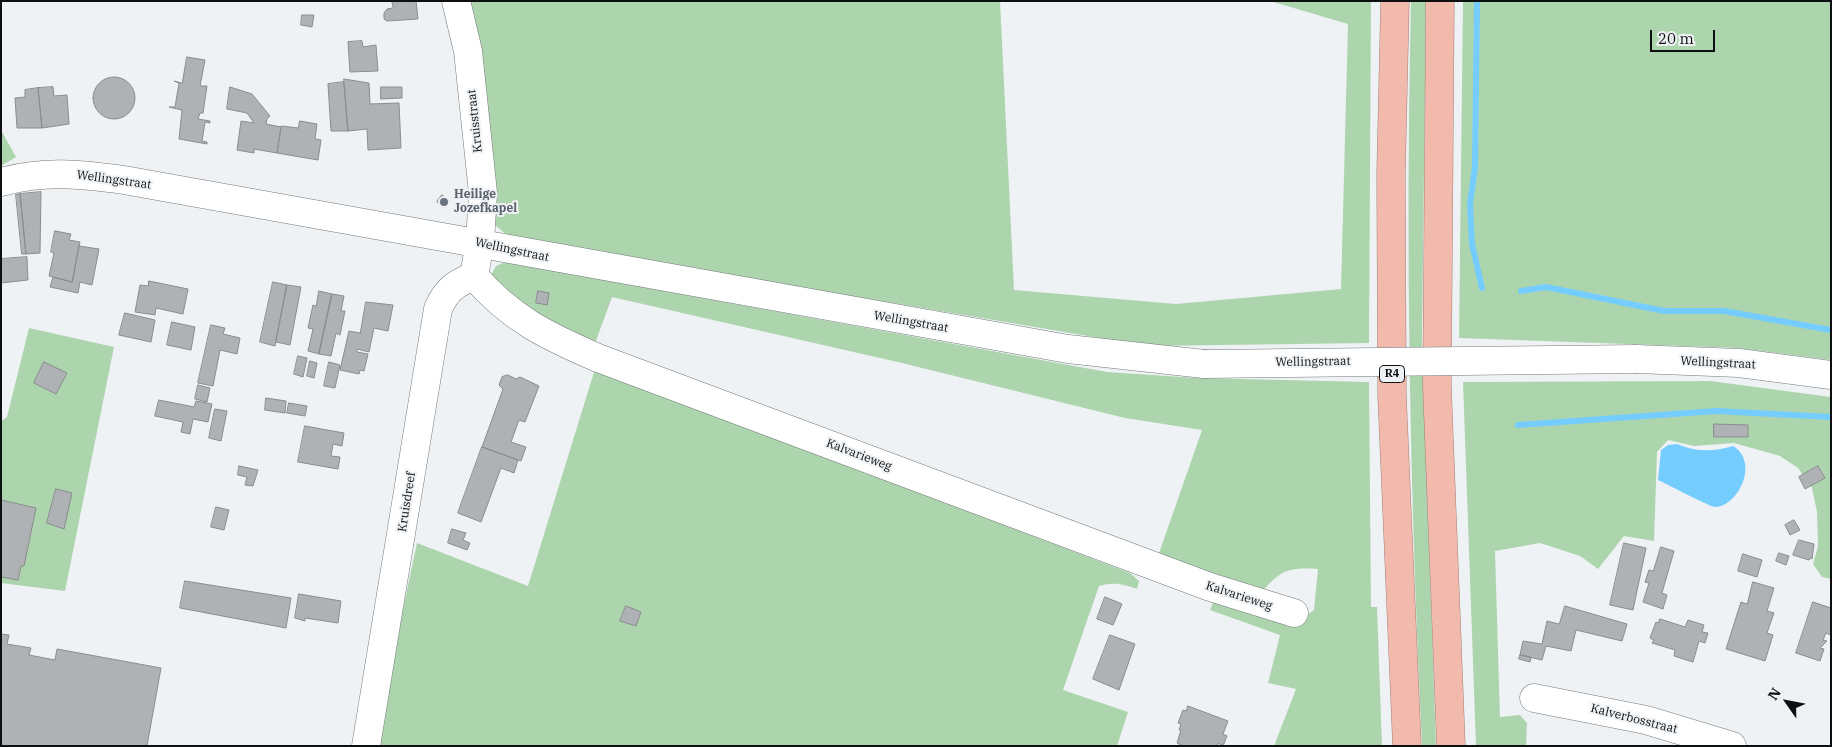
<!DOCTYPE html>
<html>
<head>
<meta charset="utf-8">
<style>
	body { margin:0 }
	#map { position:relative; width:1832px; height:747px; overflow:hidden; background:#eff2f5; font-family:"IBM Plex Serif",serif }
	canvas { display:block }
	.frame { position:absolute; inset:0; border:2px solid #0e0f10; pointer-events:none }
	.north { position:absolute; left:1762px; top:677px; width:50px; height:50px; -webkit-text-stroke:4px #eff2f5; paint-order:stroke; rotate:303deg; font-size:14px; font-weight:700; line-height:20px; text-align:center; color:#0e0f10 }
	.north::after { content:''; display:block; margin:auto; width:18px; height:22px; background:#0e0f10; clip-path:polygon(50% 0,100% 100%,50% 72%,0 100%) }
	.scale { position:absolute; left:1650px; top:30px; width:65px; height:22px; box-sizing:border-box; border:2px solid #0e0f10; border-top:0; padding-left:6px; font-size:15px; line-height:18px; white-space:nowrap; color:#0e0f10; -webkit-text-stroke:4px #eff2f5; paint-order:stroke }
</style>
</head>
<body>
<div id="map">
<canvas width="1832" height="747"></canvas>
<div class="frame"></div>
<div class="north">N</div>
<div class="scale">20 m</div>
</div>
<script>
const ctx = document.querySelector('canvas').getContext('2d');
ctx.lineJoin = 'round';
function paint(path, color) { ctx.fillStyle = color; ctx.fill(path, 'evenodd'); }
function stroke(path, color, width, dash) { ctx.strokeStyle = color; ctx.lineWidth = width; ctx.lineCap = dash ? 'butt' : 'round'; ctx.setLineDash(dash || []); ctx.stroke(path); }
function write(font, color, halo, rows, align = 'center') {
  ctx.font = font + ' "IBM Plex Serif",serif'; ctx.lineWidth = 4; ctx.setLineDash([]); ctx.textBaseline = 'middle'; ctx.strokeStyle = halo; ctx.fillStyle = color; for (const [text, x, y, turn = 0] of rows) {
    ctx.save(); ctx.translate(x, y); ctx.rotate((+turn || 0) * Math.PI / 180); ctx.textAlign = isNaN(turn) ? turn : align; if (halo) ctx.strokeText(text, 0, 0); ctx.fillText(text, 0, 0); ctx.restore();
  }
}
paint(new Path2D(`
	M 465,1 L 1000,1 L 1014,290 L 1176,304 L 1341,289 L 1348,24 L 1270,1 L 1371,1 L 1369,343 L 1147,346 L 521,240 L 507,235 L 495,225 Z
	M 1411,1 L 1426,1 L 1422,340 L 1436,746 L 1422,746 C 1410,498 1405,250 1411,1 Z
	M 1463,1 L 1831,1 L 1831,360 L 1738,348 L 1459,338 Z
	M 1,130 L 16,157 L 1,166 Z
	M 505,262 L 1107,372 L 1197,378 L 1369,382 L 1371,607 L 1377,607 L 1382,746 L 1274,746 L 1296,689 L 1268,683 L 1280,635 L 1210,610 L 1216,596 L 1295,623 L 1314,610 L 1318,569 C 1286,567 1280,571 1259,595 L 1157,559 L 1202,430 L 1125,418 L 902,363 L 612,297 L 593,349 L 543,325 L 491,275 L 496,266 Z
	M 29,328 L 114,347 L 65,591 L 1,583 L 1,421 L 7,417 Z
	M 595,369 L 1130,573 L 1139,581 L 1137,589 C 1123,584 1113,582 1099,586 L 1063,690 L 1128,712 L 1117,746 L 374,746 L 417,543 L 528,586 Z
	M 1710,381 L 1831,397 L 1831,579 L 1822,577 L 1813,564 L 1818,546 L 1817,512 L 1812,488 L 1798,468 L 1780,456 L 1734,443 L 1694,446 L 1668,440 L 1657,452 L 1654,541 L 1624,536 L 1598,569 L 1580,556 L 1540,543 L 1495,551 L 1500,717 L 1520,715 L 1527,723 L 1526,746 L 1476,746 L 1463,382 Z`), '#add5ad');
paint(new Path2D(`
	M 1677,444 C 1695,452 1714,452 1733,446 C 1760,462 1738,507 1715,507 C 1710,507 1667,484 1658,480 L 1661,450 L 1668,445 Z`), '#75cdff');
stroke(new Path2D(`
	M 1477,1 L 1475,167 L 1470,204 L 1472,244 L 1482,288
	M 1521,291 L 1546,287 L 1664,311 L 1724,311 L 1831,330
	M 1518,425 L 1716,411 L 1831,417`), '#75cdff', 6);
const building = new Path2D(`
	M 392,1 L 416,1 L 418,19 L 387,21 L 384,19 L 384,13 L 387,9 L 393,8 Z
	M 302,15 L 314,15 L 312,27 L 301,25 Z
	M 362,41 L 363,47 L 376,45 L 378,71 L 350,72 L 348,42 Z
	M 187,57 L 205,60 L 200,86 L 207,86 L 203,113 L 200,113 L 198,119 L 210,121 L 210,123 L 205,122 L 202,141 L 207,142 L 207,144 L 179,139 L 182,110 L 169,107 L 175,107 L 179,83 L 174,81 L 182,83 Z
	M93 98a21 21 0 1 1 42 0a21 21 0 1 1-42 0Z
	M 344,79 L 369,83 L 370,104 L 399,103 L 401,148 L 368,150 L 367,129 L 348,131 Z
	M 344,82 L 348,131 L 331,131 L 328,84 Z
	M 53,87 L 54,96 L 67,95 L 69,124 L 42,128 L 38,88 Z
	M 230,87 L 252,94 L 270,116 L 267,119 L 266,124 L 281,127 L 277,153 L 254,149 L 254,153 L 237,150 L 241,121 L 254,123 L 247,113 L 227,109 Z
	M 381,87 L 402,87 L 402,98 L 381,99 Z
	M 38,88 L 42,128 L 17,128 L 15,98 L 25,97 L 25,90 Z
	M 300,121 L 317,124 L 315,139 L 321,140 L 318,160 L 277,153 L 281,126 L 298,128 Z
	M 41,192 L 40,253 L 26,254 L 20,194 Z
	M 16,194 L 20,194 L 26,254 L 22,254 Z
	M 442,195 L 450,201 L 445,208 L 437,202 Z
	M 55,231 L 71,234 L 69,240 L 80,242 L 72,282 L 49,276 L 54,253 L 51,252 Z
	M 79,246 L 99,249 L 92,285 L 80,282 L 78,293 L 50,287 L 53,277 L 72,282 Z
	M 27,257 L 28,280 L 1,283 L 1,259 Z
	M 149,281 L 188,289 L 183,314 L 156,308 L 155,315 L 135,312 L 140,285 L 148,286 Z
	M 273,282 L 287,285 L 275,346 L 260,342 Z
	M 287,285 L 301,287 L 290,345 L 276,342 Z
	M 319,291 L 332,294 L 319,354 L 308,351 L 313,329 L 308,328 L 313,305 L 316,306 Z
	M 538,291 L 549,293 L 547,305 L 536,303 Z
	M 332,294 L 344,296 L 341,311 L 345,311 L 340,335 L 336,333 L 331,356 L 319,354 Z
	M 366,302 L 393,305 L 388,331 L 374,328 L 369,352 L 357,349 L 357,352 L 368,354 L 364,371 L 360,370 L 359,374 L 340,370 L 349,331 L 360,333 Z
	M 125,313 L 155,320 L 151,342 L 119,335 Z
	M 172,322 L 195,327 L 191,350 L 167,345 Z
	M 211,325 L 225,328 L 223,334 L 240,338 L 237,354 L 220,350 L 213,386 L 198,383 Z
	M 298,356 L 307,358 L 303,377 L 294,374 Z
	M 310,361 L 317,363 L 314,378 L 307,376 Z
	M 44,362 L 67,373 L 56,394 L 34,383 Z
	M 329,362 L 340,365 L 335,388 L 324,386 Z
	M 508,375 L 516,379 L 520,377 L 539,386 L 525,422 L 519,420 L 511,442 L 526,447 L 521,461 L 482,447 L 503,389 L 499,385 L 502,377 Z
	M 198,385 L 210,388 L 207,402 L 195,399 Z
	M 266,398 L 286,401 L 285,413 L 265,410 Z
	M 159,400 L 194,407 L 196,401 L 212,404 L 208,422 L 193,419 L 190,434 L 181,432 L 183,422 L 155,416 Z
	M 289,403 L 307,406 L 305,416 L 287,413 Z
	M 215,409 L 227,411 L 221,441 L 209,438 Z
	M 1714,424 L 1748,425 L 1748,437 L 1714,437 Z
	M 305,426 L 344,433 L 342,446 L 333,444 L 331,456 L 340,457 L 338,469 L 298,462 Z
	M 482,447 L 518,460 L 514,473 L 501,468 L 481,522 L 458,513 Z
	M 239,466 L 258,470 L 253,486 L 245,485 L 247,477 L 238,475 Z
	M 1818,466 L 1825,478 L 1805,489 L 1799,477 Z
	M 56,489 L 72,493 L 64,529 L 47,523 Z
	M 1,500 L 36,508 L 24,566 L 21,566 L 18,580 L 1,577 Z
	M 216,507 L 229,510 L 224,530 L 211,527 Z
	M 1794,520 L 1800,530 L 1790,535 L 1785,525 Z
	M 452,529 L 466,533 L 463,540 L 470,543 L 467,550 L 448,543 Z
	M 1799,540 L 1814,544 L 1812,559 L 1810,558 L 1809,560 L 1793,555 Z
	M 1624,543 L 1646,548 L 1633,610 L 1610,605 Z
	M 1661,547 L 1674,551 L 1662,593 L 1667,595 L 1663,609 L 1643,602 L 1649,583 L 1645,582 L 1649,570 L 1653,571 Z
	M 1779,553 L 1789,556 L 1786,565 L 1776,561 Z
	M 1743,554 L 1762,560 L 1757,577 L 1738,571 Z
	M 185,581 L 291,598 L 286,628 L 180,608 Z
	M 1753,582 L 1774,588 L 1767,611 L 1774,613 L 1767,633 L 1773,635 L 1765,661 L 1726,649 L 1741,602 L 1747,604 Z
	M 299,594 L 341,601 L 338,623 L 305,618 L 305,621 L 295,618 Z
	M 1105,597 L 1122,604 L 1113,625 L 1097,619 Z
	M 1813,602 L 1831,608 L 1831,635 L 1826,633 L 1823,640 L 1827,641 L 1820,648 L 1824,649 L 1820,661 L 1796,653 Z
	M 626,606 L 641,612 L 636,626 L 620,621 Z
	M 1565,606 L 1627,624 L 1622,641 L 1576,630 L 1571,651 L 1546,646 L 1542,660 L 1520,655 L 1523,641 L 1542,644 L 1547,621 L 1559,624 Z
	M 1660,619 L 1685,627 L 1688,620 L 1704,625 L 1702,632 L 1708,633 L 1705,643 L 1699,641 L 1693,662 L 1674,656 L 1675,650 L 1652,643 L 1654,640 L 1650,638 L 1656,622 L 1658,623 Z
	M 1,634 L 9,635 L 7,644 L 31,648 L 29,655 L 55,660 L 57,649 L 161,668 L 147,746 L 1,746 Z
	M 1110,635 L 1135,644 L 1119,690 L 1093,679 Z
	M 1520,655 L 1531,657 L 1530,662 L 1519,659 Z
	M 1188,706 L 1228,721 L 1223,734 L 1227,736 L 1223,746 L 1218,743 L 1217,746 L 1183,746 L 1177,743 L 1181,730 L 1179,730 L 1181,724 L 1178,723 L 1183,710 L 1186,711 Z`);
paint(building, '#afb2b4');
stroke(building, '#8a8c8e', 1);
const minor = new Path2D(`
	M 456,1 L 468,51 L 483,193 L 480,242 L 474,276 C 511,319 547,336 598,358 L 1210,587 L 1294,613
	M 1,182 C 45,170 80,174 124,180 L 1068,349 L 1204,364
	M 1636,359 L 1739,363 L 1831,375
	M 1534,698 L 1646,720 L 1732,746
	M 366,746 L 438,309 C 446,290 456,283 474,276`);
const highway = new Path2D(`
	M 1395,1 L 1391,173 L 1392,395 L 1407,746
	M 1440,1 L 1437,386 L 1451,746`);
stroke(minor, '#75787a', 29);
stroke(highway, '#a27e75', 29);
stroke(minor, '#fff', 28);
stroke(highway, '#f2baac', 28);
const minorBridge = new Path2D(`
	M 1204,364 L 1636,359`);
stroke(minorBridge, '#75787a', 29, []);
stroke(minorBridge, '#fff', 28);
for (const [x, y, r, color] of [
	[444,202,5,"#6b7280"]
]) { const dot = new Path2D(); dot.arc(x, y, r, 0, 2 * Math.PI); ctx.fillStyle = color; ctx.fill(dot); stroke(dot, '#eff2f5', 2); }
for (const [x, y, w] of [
	[1392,374,25]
]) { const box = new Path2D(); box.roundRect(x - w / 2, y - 8.5, w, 17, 4); ctx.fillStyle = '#eff2f5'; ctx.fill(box); stroke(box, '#0e0f10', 1); }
write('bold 11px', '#0e0f10', null, [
	["R4",1392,374]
]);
write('12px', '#0e0f10', '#eff2f5', [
	["Kruisstraat",475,121,-96],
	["Wellingstraat",114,180,8],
	["Wellingstraat",512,250,12],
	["Wellingstraat",911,322,10],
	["Wellingstraat",1313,362,-1],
	["Wellingstraat",1718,363,3],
	["Kalvarieweg",859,455,21],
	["Kruisdreef",407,502,-81],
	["Kalvarieweg",1239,596,18],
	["Kalverbosstraat",1634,719,14]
]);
write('bold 12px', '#5b616d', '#eff2f5', [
	["Heilige",454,195],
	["Jozefkapel",454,209]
], 'left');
</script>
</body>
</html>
